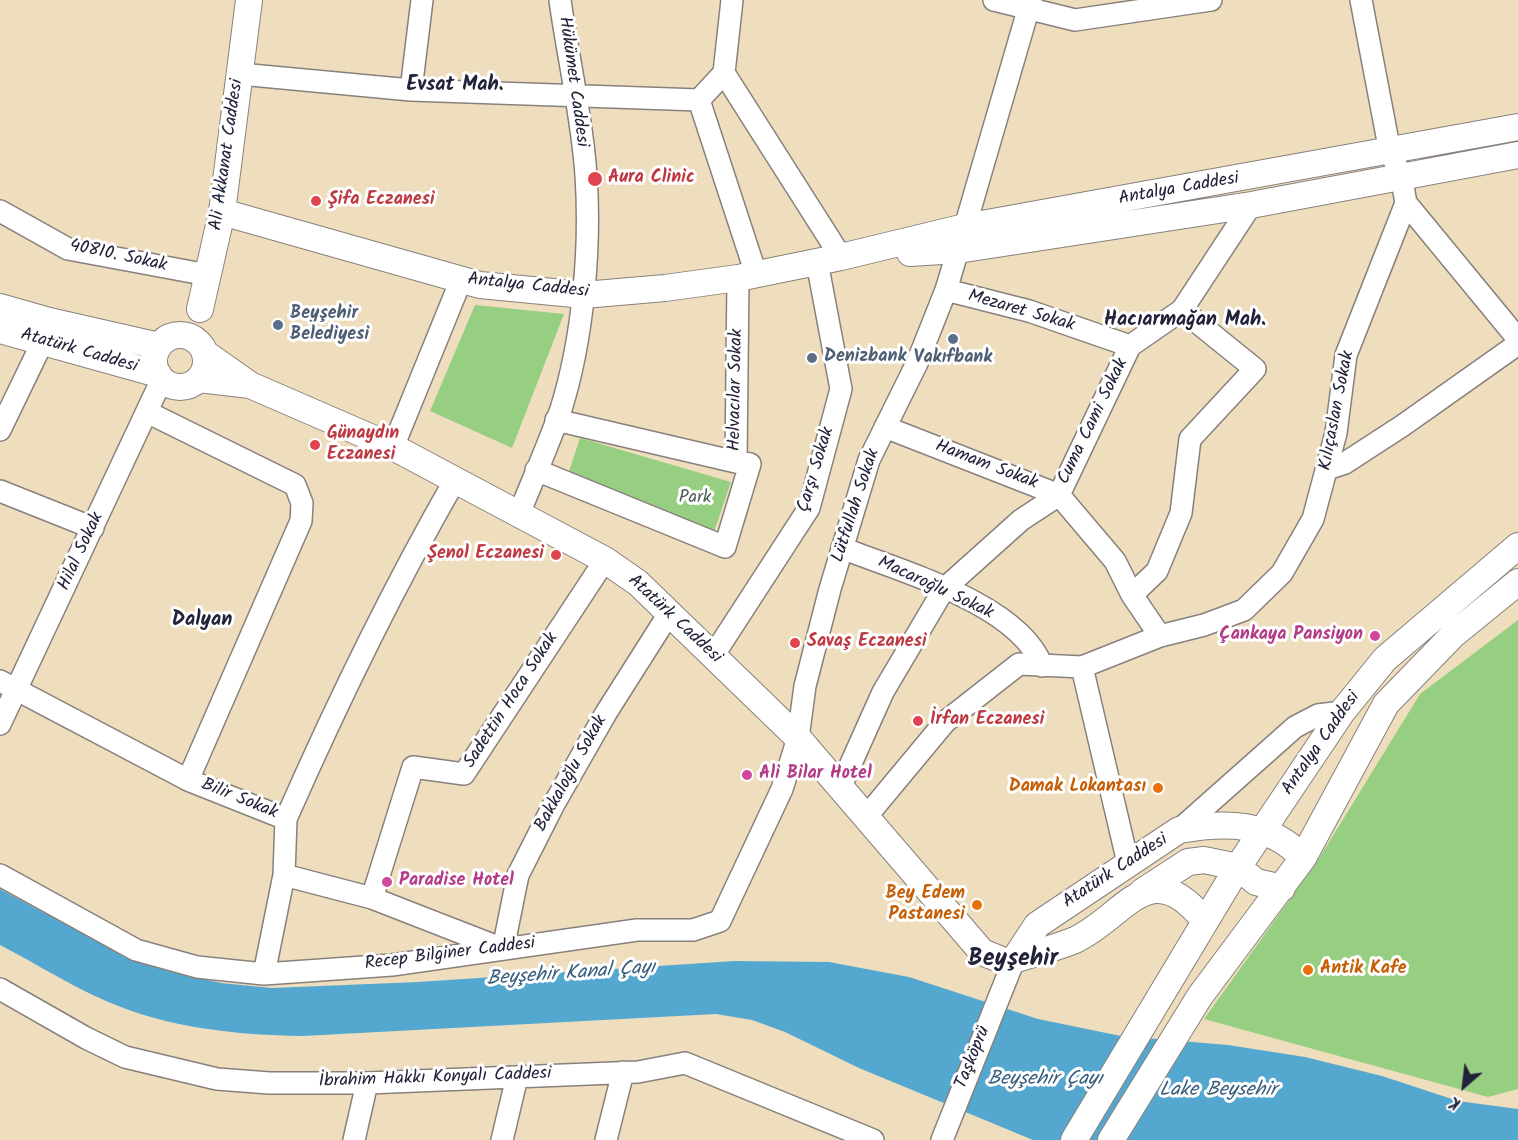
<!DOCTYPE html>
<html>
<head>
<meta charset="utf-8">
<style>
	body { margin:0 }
	#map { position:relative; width:1518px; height:1140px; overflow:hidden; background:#efdebd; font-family:Kalam,sans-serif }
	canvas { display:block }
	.north { position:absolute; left:1434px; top:1056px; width:60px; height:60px; -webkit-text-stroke:4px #fff; paint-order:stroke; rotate:208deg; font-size:16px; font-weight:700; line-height:24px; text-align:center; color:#22223b }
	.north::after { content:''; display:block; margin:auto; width:21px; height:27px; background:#22223b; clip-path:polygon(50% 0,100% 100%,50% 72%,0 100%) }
</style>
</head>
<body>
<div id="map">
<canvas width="1518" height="1140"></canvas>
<div class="north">K</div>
</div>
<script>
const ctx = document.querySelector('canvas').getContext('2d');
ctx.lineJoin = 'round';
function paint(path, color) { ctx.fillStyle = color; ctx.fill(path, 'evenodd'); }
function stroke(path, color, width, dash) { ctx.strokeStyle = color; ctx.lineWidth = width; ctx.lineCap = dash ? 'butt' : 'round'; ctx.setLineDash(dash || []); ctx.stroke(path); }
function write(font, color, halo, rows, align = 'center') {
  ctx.font = font + ' Kalam,sans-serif'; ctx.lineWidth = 6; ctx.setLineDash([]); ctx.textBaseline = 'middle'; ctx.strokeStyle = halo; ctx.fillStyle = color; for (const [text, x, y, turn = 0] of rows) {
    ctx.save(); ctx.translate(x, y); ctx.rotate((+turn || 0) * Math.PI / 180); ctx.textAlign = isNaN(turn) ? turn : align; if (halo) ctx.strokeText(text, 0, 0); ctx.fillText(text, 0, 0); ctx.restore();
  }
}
paint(new Path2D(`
	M 475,305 L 564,314 L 512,448 L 430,411 Z
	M 580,438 L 731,482 L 713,535 L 567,477 Z
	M 1518,620 L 1518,1089 L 1488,1097 L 1204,1019 L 1318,860 L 1420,694 Z`), '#97cf82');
paint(new Path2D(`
	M 0,889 L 124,956 L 171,972 L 221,983 L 272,988 L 418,982 L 734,961 L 829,962 L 909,977 L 1038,1019 L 1121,1036 L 1228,1045 L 1305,1057 L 1382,1076 L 1458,1101 L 1518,1109 L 1518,1140 L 1033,1140 L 859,1068 L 785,1032 L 752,1020 L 716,1014 L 303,1036 C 236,1035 168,1028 106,1001 C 69,985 35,963 0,945 Z`), '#54a8d0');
const minor = new Path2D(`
	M 994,0 L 1075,20 L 1211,0
	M 724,73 L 841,257
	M 240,74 L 411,90 L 699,100 L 724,73 L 732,0
	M 411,90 L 422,0
	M 699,100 L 756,274
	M 1406,203 L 1518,339
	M 0,211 L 68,249 L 208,275
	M 965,227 L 1031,0
	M 946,290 L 1029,311 L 1130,346
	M 147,412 L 295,485 L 302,503 L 301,521 L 188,780
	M 556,420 L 736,462 L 738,278
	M 885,427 L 1059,495 L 1115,561 L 1132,595 L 1160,636
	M 0,430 L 42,343
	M 393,447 L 461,280
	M 1327,469 L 1345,463 L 1402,426 L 1518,344
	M 536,470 L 725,547 L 750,464 L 736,462
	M 0,491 L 93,528
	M 519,514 C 533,479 549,444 561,409 C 583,339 591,248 586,175 C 582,116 568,58 560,0
	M 842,548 C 900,571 1019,604 1042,666
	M 1132,595 L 1157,571 L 1181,513 L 1190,439 L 1255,369 L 1182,310
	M 713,656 L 809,508 L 841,389 L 817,262
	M 1082,667 L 1128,863
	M 0,681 L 188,780 L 286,819 L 284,875 L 372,898 L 503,949 L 518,875 L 554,804 L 606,713 L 670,612
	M 0,724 L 162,379
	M 840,788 L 883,692 L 944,589 L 1021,520 L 1059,495 L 1130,346 L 1182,310 L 1251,205
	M 866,817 L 945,722 L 1019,664 L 1082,667 L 1160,636 L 1204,625 L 1244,610 L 1282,573 L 1313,519 L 1336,433 L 1346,355 L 1406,203 L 1401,175 L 1390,152 L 1361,0
	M 286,819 C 337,703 392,590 455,480
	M 1179,830 L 1295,727 L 1318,715 L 1342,712
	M 0,875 L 136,950 L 197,967 L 264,974 L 392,965 L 637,930 L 693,930 L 720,921 L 782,789 L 798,738 L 805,686 L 830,589 L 869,460 L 917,363 L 946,290 L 958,250
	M 372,898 L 413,767 L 464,774 L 605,560
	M 264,974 L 284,875
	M 0,989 L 86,1038 L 125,1057 L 217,1079 L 269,1083 L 367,1083 L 638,1072 L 685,1063 L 873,1140
	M 354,1140 L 367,1083
	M 502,1140 L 517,1077
	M 606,1140 L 623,1072
	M 942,1140 L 1014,960`);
const major = new Path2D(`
	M 222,212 L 480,285 L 584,295 L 665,288 L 738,278 L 841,257 L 965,227 L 1518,127
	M 910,253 L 958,250 L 1251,205 L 1518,155
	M 0,307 L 49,321 L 159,346
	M 200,309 L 222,212 L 249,0
	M 0,330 L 158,374
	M154 361a26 26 0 1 1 52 0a26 26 0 1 1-52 0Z
	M 199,379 L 250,385 L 206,354
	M 250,385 L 393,447 L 605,560 L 638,583 L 798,738 L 982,952 L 1004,961 L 1014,960 C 1034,953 1056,948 1075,940 C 1126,916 1149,852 1205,921
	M 1142,892 L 1188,862 L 1204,860 L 1238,867 L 1256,882 L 1282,888
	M 1014,960 L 1037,925 L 1179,830 C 1225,822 1269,821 1303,858
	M 1074,1140 L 1238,867 L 1342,712 L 1385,659 L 1518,546
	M 1111,1140 L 1200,996 L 1303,858 L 1386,704 L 1453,635 L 1518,582`);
stroke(minor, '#88807c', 24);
stroke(major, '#88807c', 28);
stroke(minor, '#fff', 21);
stroke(major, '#fff', 26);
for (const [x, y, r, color] of [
	[595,179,8,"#e0444e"],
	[316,201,6,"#e0444e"],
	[278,325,6,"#5c6f8a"],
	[953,339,6,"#5c6f8a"],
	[812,358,6,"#5c6f8a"],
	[315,445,6,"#e0444e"],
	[556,555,6,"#e0444e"],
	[1375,636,6,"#d1479c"],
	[795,643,6,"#e0444e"],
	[918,721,6,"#e0444e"],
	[747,775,6,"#d1479c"],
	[1158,788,6,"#e8710a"],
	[387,882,6,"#d1479c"],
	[977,905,6,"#e8710a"],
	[1308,970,6,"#e8710a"]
]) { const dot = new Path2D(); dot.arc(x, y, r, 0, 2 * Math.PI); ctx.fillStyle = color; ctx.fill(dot); stroke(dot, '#fff', 2); }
write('18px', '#22223b', '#fff', [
	["Hükümet Caddesi",572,82,82],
	["Ali Akkanat Caddesi",228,155,-82],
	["Antalya Caddesi",1179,190,-10],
	["40810. Sokak",118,257,12],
	["Antalya Caddesi",528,287,6],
	["Mezaret Sokak",1021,312,16],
	["Atatürk Caddesi",79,352,16],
	["Helvacılar Sokak",737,390,-89],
	["Kılıçaslan Sokak",1338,411,-79],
	["Cuma Cami Sokak",1094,422,-64],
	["Hamam Sokak",986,466,21],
	["Çarşı Sokak",817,470,-73],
	["Lütfullah Sokak",857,506,-72],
	["Hilal Sokak",82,552,-65],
	["Macaroğlu Sokak",935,589,25],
	["Atatürk Caddesi",674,620,43],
	["Sadettin Hoca Sokak",512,701,-57],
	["Antalya Caddesi",1322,744,-55],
	["Bakkaloğlu Sokak",572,774,-61],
	["Bilir Sokak",239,800,22],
	["Atatürk Caddesi",1116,872,-33],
	["Recep Bilginer Caddesi",450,955,-7],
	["Taşköprü",974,1058,-68],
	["İbrahim Hakkı Konyalı Caddesi",435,1079,-2]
]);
write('bold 18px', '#be3a42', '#fff', [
	["Aura Clinic",608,179],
	["Şifa Eczanesi",328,201],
	["Günaydın",327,435],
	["Eczanesi",327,456],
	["Şenol Eczanesi",544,555,"right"],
	["Savaş Eczanesi",807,643],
	["İrfan Eczanesi",930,721]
], 'left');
write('bold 18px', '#4e5e75', '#fff', [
	["Beyşehir",290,315],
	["Belediyesi",290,336],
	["Denizbank",824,358],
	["Vakıfbank",953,359,"center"]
], 'left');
write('18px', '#4b5f54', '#fff', [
	["Park",695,499]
]);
write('bold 18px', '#b23c85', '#fff', [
	["Çankaya Pansiyon",1363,636,"right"],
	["Ali Bilar Hotel",759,775],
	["Paradise Hotel",399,882]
], 'left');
write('bold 18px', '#c56008', '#fff', [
	["Damak Lokantası",1146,788],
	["Bey Edem",965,895],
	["Pastanesi",965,916],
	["Antik Kafe",1320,970,"left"]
], 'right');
write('bold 20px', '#22223b', '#fff', [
	["Evsat Mah.",455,87],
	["Hacıarmağan Mah.",1185,322],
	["Dalyan",202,622]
]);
write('italic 20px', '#385e7e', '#fff', [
	["Beyşehir Kanal Çayı",571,975,-4],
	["Beyşehir Çayı",1045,1081],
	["Lake Beysehir",1218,1092]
]);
write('bold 24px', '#22223b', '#fff', [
	["Beyşehir",1013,961]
]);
</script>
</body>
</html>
